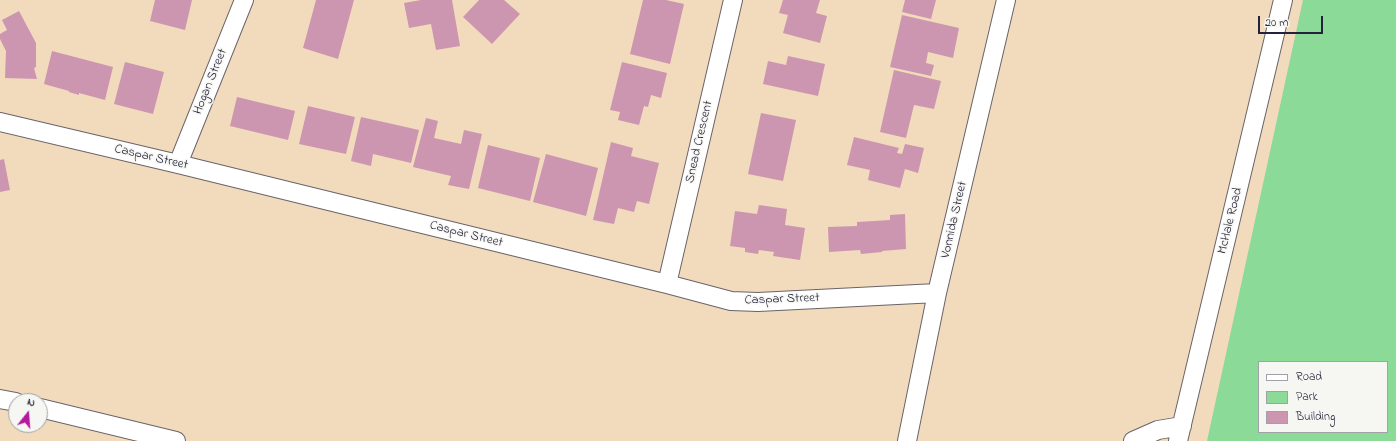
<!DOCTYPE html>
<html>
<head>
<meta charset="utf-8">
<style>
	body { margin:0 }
	#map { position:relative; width:1396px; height:441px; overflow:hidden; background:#f1dbbc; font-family:"Indie Flower",sans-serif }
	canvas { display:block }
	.legend { position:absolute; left:1258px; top:361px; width:130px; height:72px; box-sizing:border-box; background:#f6f6f2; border:1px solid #a1a1a9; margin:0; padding:5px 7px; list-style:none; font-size:12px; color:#22223b }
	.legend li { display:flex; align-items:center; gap:8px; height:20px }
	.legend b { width:20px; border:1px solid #a1a1a9 }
	.north { position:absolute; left:8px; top:393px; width:40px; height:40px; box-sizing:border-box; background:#f6f6f2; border:1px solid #a1a1a9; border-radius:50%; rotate:17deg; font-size:11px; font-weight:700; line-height:16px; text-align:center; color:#22223b }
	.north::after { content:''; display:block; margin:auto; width:14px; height:18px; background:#b5179e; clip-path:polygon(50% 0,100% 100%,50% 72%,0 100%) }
	.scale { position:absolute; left:1258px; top:16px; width:65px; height:18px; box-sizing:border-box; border:2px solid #22223b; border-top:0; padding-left:5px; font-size:12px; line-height:14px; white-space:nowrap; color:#22223b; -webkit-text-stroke:3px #f6f6f2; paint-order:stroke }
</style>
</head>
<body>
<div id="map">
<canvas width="1396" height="441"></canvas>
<ul class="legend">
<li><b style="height:5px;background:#fff"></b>Road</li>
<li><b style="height:11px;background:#8bda98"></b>Park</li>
<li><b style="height:11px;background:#cd96b0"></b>Building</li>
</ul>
<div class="north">N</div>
<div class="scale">20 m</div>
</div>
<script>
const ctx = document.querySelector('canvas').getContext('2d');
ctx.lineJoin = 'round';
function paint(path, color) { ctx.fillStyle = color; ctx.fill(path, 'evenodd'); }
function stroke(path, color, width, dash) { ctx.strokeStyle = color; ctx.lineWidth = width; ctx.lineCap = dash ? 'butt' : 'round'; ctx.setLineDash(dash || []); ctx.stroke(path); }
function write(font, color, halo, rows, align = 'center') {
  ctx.font = font + ' "Indie Flower",sans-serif'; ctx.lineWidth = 3; ctx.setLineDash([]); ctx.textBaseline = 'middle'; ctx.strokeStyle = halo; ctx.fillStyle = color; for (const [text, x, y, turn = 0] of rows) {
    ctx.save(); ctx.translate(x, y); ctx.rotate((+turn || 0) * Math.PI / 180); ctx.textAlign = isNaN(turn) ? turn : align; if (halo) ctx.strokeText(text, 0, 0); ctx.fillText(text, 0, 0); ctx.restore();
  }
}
paint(new Path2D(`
	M 1303,0 L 1396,0 L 1396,441 L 1207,441 ZM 1259,362 L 1387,362 L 1387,432 L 1259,432 Z`), '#8bda98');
paint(new Path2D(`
	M 155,0 L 192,0 L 185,30 L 150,21 Z
	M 316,0 L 354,0 L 338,59 L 303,48 Z
	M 421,0 L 452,0 L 460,46 L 436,50 L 431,24 L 409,28 L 404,3 Z
	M 479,0 L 504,0 L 520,14 L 492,44 L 463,17 Z
	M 643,0 L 666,0 L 684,4 L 670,64 L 630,54 Z
	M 783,0 L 820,0 L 816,13 L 827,16 L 820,43 L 783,33 L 788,15 L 779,13 Z
	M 905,0 L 936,0 L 931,19 L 902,12 Z
	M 19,11 L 36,43 L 36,67 L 34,68 L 37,79 L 5,78 L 6,51 L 0,39 L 0,34 L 7,30 L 2,20 Z
	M 902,15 L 959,28 L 953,58 L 928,52 L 926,63 L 934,65 L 931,76 L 890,67 Z
	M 52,51 L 113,67 L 105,100 L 79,93 L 79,95 L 69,92 L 69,91 L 44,84 Z
	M 788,56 L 825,64 L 818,96 L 763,84 L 768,61 L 786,65 Z
	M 125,62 L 164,72 L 153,114 L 114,104 Z
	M 622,62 L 667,73 L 661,98 L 651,95 L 648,107 L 644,106 L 639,125 L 618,120 L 620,112 L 610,110 Z
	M 894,70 L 941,81 L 934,109 L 914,105 L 906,138 L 880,132 Z
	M 237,97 L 295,111 L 288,140 L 230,126 Z
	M 308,106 L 355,117 L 346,154 L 299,144 Z
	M 761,113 L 796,120 L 783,181 L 748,174 Z
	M 361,117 L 419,130 L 411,163 L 373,154 L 371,166 L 351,161 Z
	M 426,118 L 438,121 L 434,138 L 461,144 L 464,130 L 482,134 L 469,189 L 448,185 L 451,176 L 413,167 Z
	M 854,137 L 899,148 L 897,153 L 902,154 L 905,144 L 924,148 L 918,173 L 905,169 L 900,188 L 868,180 L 870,170 L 847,165 Z
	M 611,142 L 633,148 L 631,156 L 659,163 L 649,204 L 637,201 L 634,212 L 618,208 L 614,224 L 593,220 Z
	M 488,145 L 540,158 L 530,201 L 478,188 Z
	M 546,154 L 598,168 L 586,216 L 533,202 Z
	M 4,159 L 10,190 L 0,192 L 0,160 Z
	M 759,205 L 787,209 L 785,225 L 805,228 L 800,260 L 773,256 L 774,252 L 759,250 L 758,254 L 745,252 L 745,248 L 730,246 L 735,211 L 757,214 Z
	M 905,214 L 906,249 L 882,251 L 882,252 L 861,254 L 860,250 L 829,252 L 828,227 L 857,226 L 857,222 L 890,220 L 890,215 Z`), '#cd96b0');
const minor = new Path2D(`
	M 0,122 L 178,164 L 667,284 L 731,301 L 758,302 L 937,293
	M 178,164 L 244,0
	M 667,284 L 733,0
	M 0,399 L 16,402
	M 40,408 L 176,441
	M 907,441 L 937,293 L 1006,0
	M 1133,441 L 1158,430 L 1182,426
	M 1178,441 L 1283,0`);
stroke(minor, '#6a6368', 20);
stroke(minor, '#fff', 18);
write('13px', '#22223b', '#f6f6f2', [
	["Hogan Street",211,82,-68],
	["Snead Crescent",700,142,-77],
	["Caspar Street",151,158,13],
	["Vonnida Street",955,220,-77],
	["McHale Road",1231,221,-76],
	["Caspar Street",466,235,14],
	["Caspar Street",782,300,-2]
]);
</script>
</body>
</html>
